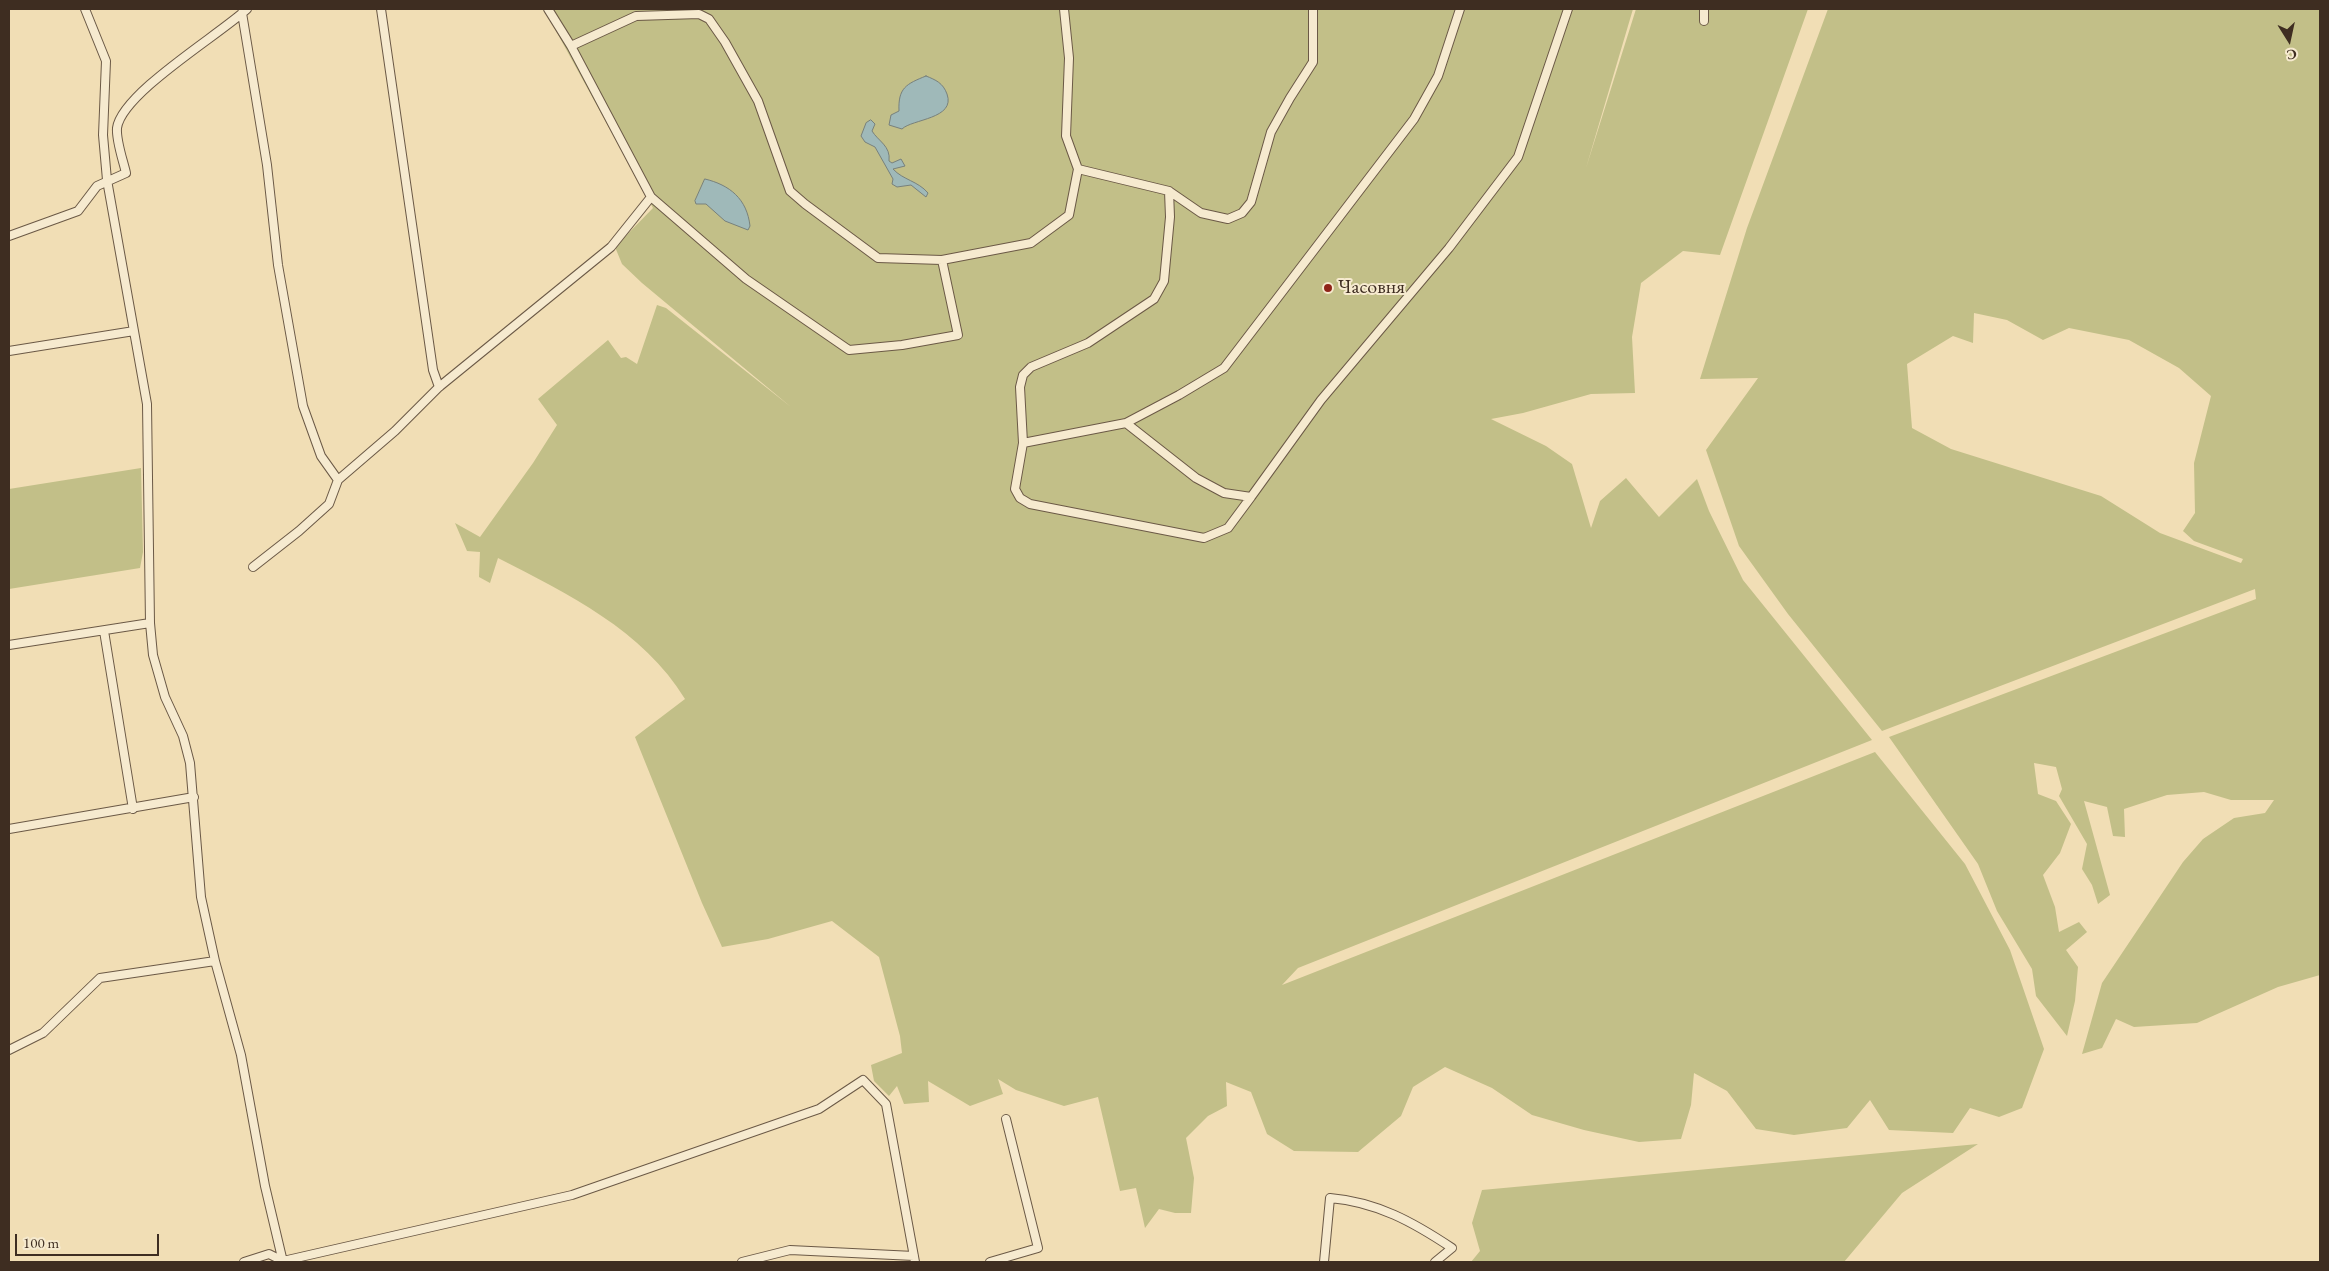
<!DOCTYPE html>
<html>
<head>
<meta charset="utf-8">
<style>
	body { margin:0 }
	#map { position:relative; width:2329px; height:1271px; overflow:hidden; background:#f1deb5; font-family:"EB Garamond",serif }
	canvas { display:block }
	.frame { position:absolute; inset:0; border:10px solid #3e2d21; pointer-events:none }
	.north { position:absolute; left:2264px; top:15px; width:50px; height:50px; -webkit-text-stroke:4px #f6eacf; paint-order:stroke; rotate:170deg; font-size:14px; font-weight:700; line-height:20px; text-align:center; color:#3e2d21 }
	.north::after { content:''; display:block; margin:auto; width:18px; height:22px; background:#3e2d21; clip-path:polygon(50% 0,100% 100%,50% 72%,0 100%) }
	.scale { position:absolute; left:15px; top:1234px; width:144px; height:22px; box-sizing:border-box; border:2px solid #3e2d21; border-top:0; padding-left:6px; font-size:15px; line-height:18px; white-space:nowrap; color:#3e2d21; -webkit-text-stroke:4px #f6eacf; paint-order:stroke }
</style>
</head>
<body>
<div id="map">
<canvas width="2329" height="1271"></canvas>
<div class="frame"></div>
<div class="north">С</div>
<div class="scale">100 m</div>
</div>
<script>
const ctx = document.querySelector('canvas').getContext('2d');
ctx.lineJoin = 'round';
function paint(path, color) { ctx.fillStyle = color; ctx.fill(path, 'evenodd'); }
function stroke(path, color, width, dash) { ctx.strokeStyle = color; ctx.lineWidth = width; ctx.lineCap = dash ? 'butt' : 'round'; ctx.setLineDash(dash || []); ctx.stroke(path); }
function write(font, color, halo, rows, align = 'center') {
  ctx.font = font + ' "EB Garamond",serif'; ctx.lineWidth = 4; ctx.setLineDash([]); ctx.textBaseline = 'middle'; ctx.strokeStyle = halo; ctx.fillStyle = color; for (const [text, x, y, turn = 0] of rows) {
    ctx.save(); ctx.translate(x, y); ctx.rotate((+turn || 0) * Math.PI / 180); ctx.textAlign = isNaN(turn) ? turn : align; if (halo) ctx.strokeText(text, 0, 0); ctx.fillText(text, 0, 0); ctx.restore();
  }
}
paint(new Path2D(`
	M 544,9 L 1633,9 L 1586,168 L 1636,9 L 1808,9 L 1720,255 L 1683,251 L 1641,283 L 1632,337 L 1635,393 L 1591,394 L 1523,413 L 1491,419 L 1546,446 L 1572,464 L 1591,528 L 1600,501 L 1626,478 L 1659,517 L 1697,479 L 1709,511 L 1743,580 L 1872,740 L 1298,968 L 1282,985 L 1875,752 L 1965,864 L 2010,950 L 2044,1049 L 2022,1108 L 1999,1117 L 1970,1108 L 1953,1133 L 1889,1130 L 1870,1100 L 1847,1128 L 1794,1135 L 1756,1129 L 1727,1091 L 1694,1073 L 1691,1105 L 1681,1139 L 1639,1142 L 1584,1130 L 1532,1115 L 1492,1088 L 1445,1067 L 1413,1087 L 1401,1116 L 1358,1152 L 1294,1151 L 1267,1134 L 1251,1092 L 1226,1082 L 1227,1106 L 1208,1116 L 1186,1138 L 1194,1178 L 1191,1213 L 1175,1213 L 1159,1209 L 1145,1228 L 1136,1188 L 1120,1191 L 1098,1097 L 1064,1106 L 1016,1090 L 998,1079 L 1003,1094 L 970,1106 L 928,1081 L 929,1102 L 904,1104 L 897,1086 L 889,1096 L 874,1081 L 871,1065 L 902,1053 L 900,1036 L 879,957 L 832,921 L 768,939 L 722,947 L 702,903 L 635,737 L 685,699 C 643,630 568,594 498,558 L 490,583 L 479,577 L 480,552 L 467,551 L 455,523 L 480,537 L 533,463 L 557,425 L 538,399 L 608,340 L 621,358 L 626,357 L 637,364 L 657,305 L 666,308 L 791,407 L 642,283 L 622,264 L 615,247 L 653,208 Z
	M 1828,9 L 2320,9 L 2320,975 L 2278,987 L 2197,1023 L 2134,1027 L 2116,1019 L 2102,1048 L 2082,1054 L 2102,983 L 2183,862 L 2203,839 L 2234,818 L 2265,813 L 2274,800 L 2231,800 L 2204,792 L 2167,795 L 2124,809 L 2125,837 L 2113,836 L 2107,807 L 2084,801 L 2110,895 L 2098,904 L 2092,885 L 2082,869 L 2087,844 L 2059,796 L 2062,789 L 2056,767 L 2034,763 L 2038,794 L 2056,801 L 2071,824 L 2060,853 L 2043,875 L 2055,907 L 2059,932 L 2079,922 L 2087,932 L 2066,950 L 2078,967 L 2075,1001 L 2067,1036 L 2036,996 L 2032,969 L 1997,911 L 1978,864 L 1889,737 L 2256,599 L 2255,589 L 1882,731 L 1788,614 L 1739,546 L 1706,450 L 1758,378 L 1700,379 L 1747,228 ZM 1974,313 L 2007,320 L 2043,340 L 2069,328 L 2129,340 L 2179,368 L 2211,396 L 2194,463 L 2195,513 L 2183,531 L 2194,541 L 2243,559 L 2241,563 L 2160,533 L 2101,496 L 1951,449 L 1912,428 L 1907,364 L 1953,336 L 1973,343 Z
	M 141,468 L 143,552 L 140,568 L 9,589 L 9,489 Z
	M 1978,1144 L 1902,1193 L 1844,1262 L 1471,1262 L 1480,1251 L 1472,1223 L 1482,1190 Z`), '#c2bf88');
const water = new Path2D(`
	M 926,76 C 936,80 943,83 947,94 C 956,119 912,119 902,129 L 889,125 L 891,115 L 899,111 C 898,88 906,84 926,76 Z
	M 871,120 L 875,124 L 872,131 C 878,141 891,146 889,161 L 892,163 L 901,159 L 905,166 L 893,169 C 903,180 918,181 928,193 L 926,197 L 911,185 L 897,187 L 892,184 L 893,179 L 875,147 L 865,142 L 861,136 L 866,123 Z
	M 705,179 C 730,185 747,199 750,226 L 748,230 L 725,221 L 706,204 L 696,204 L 695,201 Z`);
paint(water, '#9fb9b9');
stroke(water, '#78817c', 1);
const street = new Path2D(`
	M 85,9 L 106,61 L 103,135 L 107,180 L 147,404 L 150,623 L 153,655 L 165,697 L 183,736 L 190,763 L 201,897 L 215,961 L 241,1055 L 265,1186 L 283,1262
	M 381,9 L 433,370 L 439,387
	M 548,9 L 571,46 L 651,197 L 746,279 L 849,350 L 902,345 L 958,335 L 942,260
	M 1704,9 L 1704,21
	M 242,13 L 267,165 L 278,265 L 303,406 L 321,456 L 338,480
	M 571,46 L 636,16 L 699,14 L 709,19 L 725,42 L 758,101 L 790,191 L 805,204 L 878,258 L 942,260 L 1031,243 L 1069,215 L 1078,169 L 1066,136 L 1069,58 L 1064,9
	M 1078,169 L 1169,191 L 1201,213 L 1228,219 L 1242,213 L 1251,202 L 1271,132 L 1290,98 L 1313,62 L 1313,9
	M 1169,191 L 1170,217 L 1164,281 L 1154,299 L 1088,343 L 1031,367 L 1023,375 L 1020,387 L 1023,443 L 1015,489 L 1020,498 L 1030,504 L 1204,538 L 1228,528 L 1251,497
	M 9,236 L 78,211 L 97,186 L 126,173 C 123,160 116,141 117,128 C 122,93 219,35 247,9
	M 9,351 L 134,331
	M 1126,423 L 1196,478 L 1224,493 L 1251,497 L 1321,400 L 1449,248 L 1518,157 L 1568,9
	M 1023,443 L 1126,423 L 1179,395 L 1224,368 L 1414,119 L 1438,76 L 1460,9
	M 253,567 L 299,531 L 329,504 L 338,480 L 395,431 L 439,387 L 611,247 L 651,197
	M 104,631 L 133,809
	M 9,645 L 150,623
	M 9,829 L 194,797
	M 9,1050 L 43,1033 L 100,978 L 215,961
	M 244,1262 L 269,1254 L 283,1261 L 572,1195 L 819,1109 L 863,1080 L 886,1104 L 915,1262
	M 742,1262 L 790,1250 L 914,1256
	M 990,1262 L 1038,1248 L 1006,1119
	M 1324,1262 L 1330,1198 C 1377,1202 1413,1222 1452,1248 L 1435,1262`);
stroke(street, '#6b5946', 10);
stroke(street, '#f6eacf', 8);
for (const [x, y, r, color] of [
	[1328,288,5,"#8f2418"]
]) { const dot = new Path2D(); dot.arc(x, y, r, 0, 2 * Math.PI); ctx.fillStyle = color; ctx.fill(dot); stroke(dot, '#f6eacf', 2); }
write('20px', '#3e2d21', '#f6eacf', [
	["Часовня",1338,288]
], 'left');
</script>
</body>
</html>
